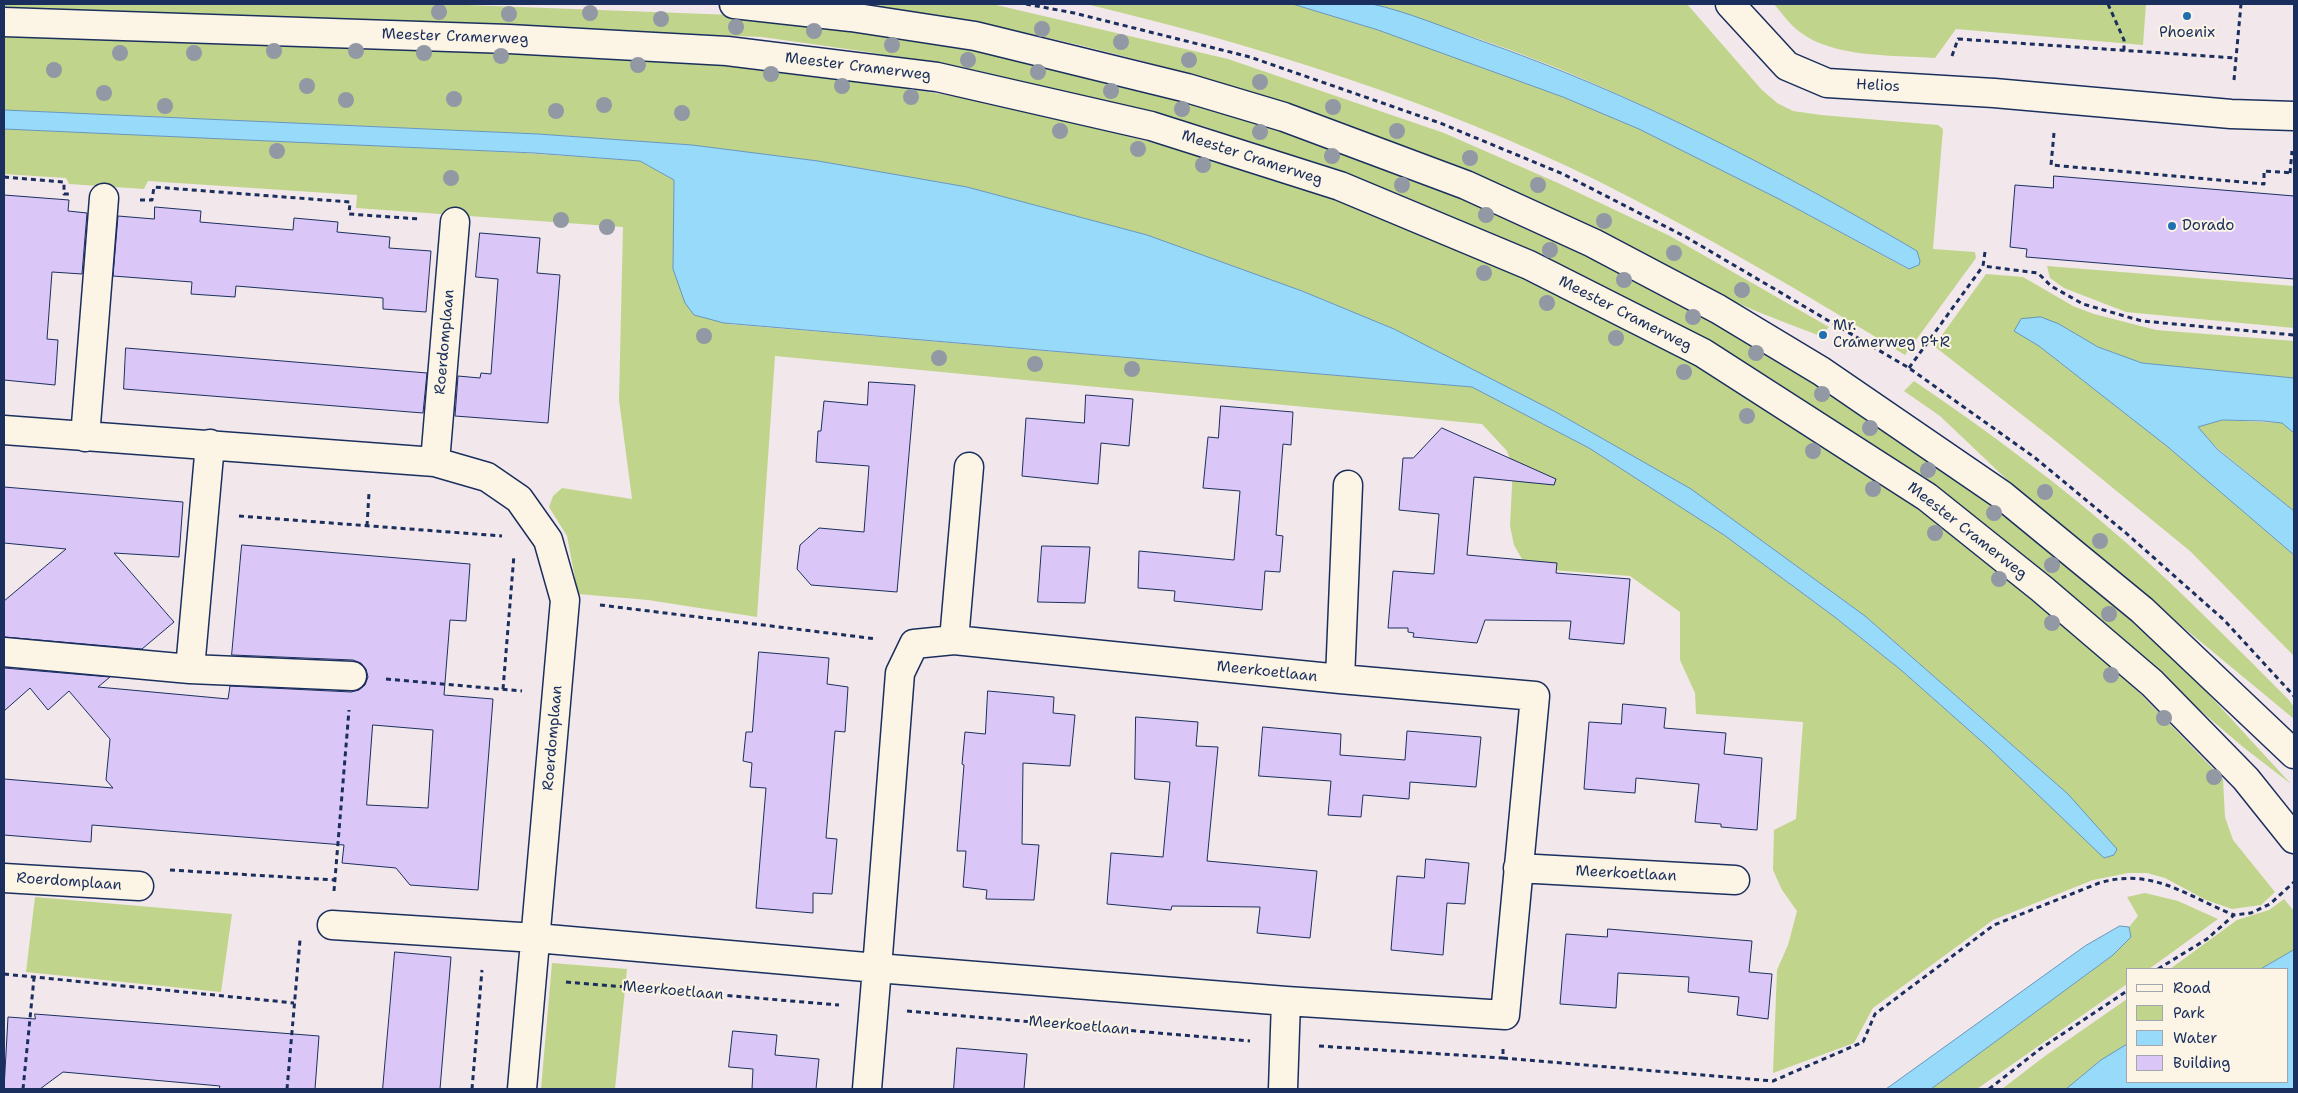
<!DOCTYPE html>
<html>
<head>
<meta charset="utf-8">
<style>
	body { margin:0 }
	#map { position:relative; width:2298px; height:1093px; overflow:hidden; background:#f2e7eb; font-family:"Shantell Sans",sans-serif }
	canvas { display:block }
	.frame { position:absolute; inset:0; border:5px solid #1b2f5e; pointer-events:none }
	.legend { position:absolute; left:2126px; top:968px; width:162px; height:115px; box-sizing:border-box; background:#fcf5e5; border:1px solid #a2a6af; margin:0; padding:6px 9px; list-style:none; font-size:15px; color:#1b2f5e }
	.legend li { display:flex; align-items:center; gap:10px; height:25px }
	.legend b { width:25px; border:1px solid #a2a6af }
</style>
</head>
<body>
<div id="map">
<canvas width="2298" height="1093"></canvas>
<div class="frame"></div>
<ul class="legend">
<li><b style="height:6px;background:#fcf5e5"></b>Road</li>
<li><b style="height:14px;background:#c0d58b"></b>Park</li>
<li><b style="height:14px;background:#98dafa"></b>Water</li>
<li><b style="height:14px;background:#dac7f8"></b>Building</li>
</ul>
</div>
<script>
const ctx = document.querySelector('canvas').getContext('2d');
ctx.lineJoin = 'round';
function paint(path, color) { ctx.fillStyle = color; ctx.fill(path, 'evenodd'); }
function stroke(path, color, width, dash) { ctx.strokeStyle = color; ctx.lineWidth = width; ctx.lineCap = dash ? 'butt' : 'round'; ctx.setLineDash(dash || []); ctx.stroke(path); }
function write(font, color, halo, rows, align = 'center') {
  ctx.font = font + ' "Shantell Sans",sans-serif'; ctx.lineWidth = 4; ctx.setLineDash([]); ctx.textBaseline = 'middle'; ctx.strokeStyle = halo; ctx.fillStyle = color; for (const [text, x, y, turn = 0] of rows) {
    ctx.save(); ctx.translate(x, y); ctx.rotate((+turn || 0) * Math.PI / 180); ctx.textAlign = isNaN(turn) ? turn : align; if (halo) ctx.strokeText(text, 0, 0); ctx.fillText(text, 0, 0); ctx.restore();
  }
}
paint(new Path2D(`
	M 4,4 L 440,4 L 733,15 L 872,31 L 1017,58 L 1257,121 L 1460,195 L 1554,237 L 1687,304 L 1771,354 L 1957,477 L 2101,591 L 2180,663 L 2291,784 L 2243,747 L 2173,687 L 2099,619 L 2003,540 L 1896,461 L 1775,381 L 1605,288 L 1500,238 L 1377,188 L 1203,126 L 1015,80 L 868,52 L 762,37 L 4,8 Z
	M 855,4 L 992,4 L 1228,59 L 1444,133 L 1558,183 L 1670,236 L 1829,327 L 1820,336 C 1790,324 1758,313 1729,299 C 1656,262 1584,220 1508,188 C 1336,115 1156,57 972,22 C 933,15 894,10 855,4 Z
	M 1086,4 L 1293,4 L 1378,30 L 1563,97 L 1639,129 L 1779,199 L 1908,269 L 1919,265 L 1920,261 L 1917,251 C 1811,189 1701,130 1588,81 C 1518,50 1444,27 1371,4 L 1687,4 L 1761,89 L 1777,103 L 1793,111 L 1821,115 L 1938,125 L 1943,129 L 1933,249 L 1975,252 L 1976,258 L 1905,355 C 1804,293 1702,233 1596,180 C 1436,102 1259,45 1086,4 Z
	M 1774,4 L 2146,4 L 2143,45 L 1956,29 L 1935,58 C 1894,55 1833,58 1800,32 C 1790,25 1782,13 1774,4 Z
	M 4,36 L 658,59 L 786,68 L 976,100 L 1077,123 L 1192,153 L 1329,198 L 1440,240 L 1602,316 L 1708,373 L 1824,444 L 1923,513 L 2072,632 L 2128,681 L 2223,779 L 2225,817 L 2233,840 L 2275,892 L 2261,905 L 2232,909 L 2206,900 L 2165,878 L 2147,873 L 2128,873 L 2093,880 L 1993,920 L 1873,1008 L 1854,1043 L 1773,1073 L 1777,970 L 1788,945 L 1797,911 L 1782,890 L 1773,870 L 1774,830 L 1796,819 L 1803,722 L 1696,714 L 1695,693 L 1680,660 L 1680,612 L 1630,576 L 1527,568 L 1514,545 L 1510,526 L 1513,467 L 1507,451 L 1482,424 L 775,356 L 757,617 L 648,600 L 578,594 L 567,536 L 549,507 L 553,496 L 562,488 L 632,499 L 619,400 L 623,227 L 356,208 L 357,195 L 148,181 L 144,189 L 69,184 L 66,178 L 4,174 L 4,129 L 323,143 L 524,153 L 640,161 L 674,180 L 673,269 L 728,324 L 1472,387 L 1589,448 L 1724,535 L 1836,618 L 1901,670 L 1988,747 L 2068,794 L 1865,616 L 1691,489 L 1554,411 L 1394,329 L 1302,291 L 1147,235 L 967,187 L 818,161 L 692,145 L 538,134 L 4,110 Z
	M 2047,266 L 2294,286 L 2294,328 L 2126,312 L 2064,288 L 2050,278 Z
	M 1986,274 L 2023,277 L 2073,306 L 2094,314 L 2156,330 L 2294,341 L 2294,378 L 2142,363 L 2098,347 L 2059,324 L 2014,330 L 2039,346 L 2168,447 L 2294,555 L 2294,656 L 2190,551 L 2053,439 L 1934,346 Z
	M 1914,381 C 1989,432 2062,486 2130,546 C 2185,595 2236,647 2288,699 L 2294,707 L 2294,719 L 2021,493 L 1940,416 L 1904,391 Z
	M 2222,420 L 2282,423 L 2294,433 L 2294,511 L 2217,448 L 2197,427 Z
	M 2145,893 L 2178,901 L 2218,919 L 2149,969 L 2127,969 L 2127,984 L 1977,1089 L 1931,1089 L 2113,955 L 2131,937 L 2129,927 L 2138,916 L 2127,897 Z
	M 35,897 L 232,914 L 221,992 L 26,972 Z
	M 2284,899 L 2294,911 L 2294,950 L 2261,969 L 2170,969 L 2237,920 L 2269,910 Z
	M 552,963 L 627,969 L 615,1089 L 541,1089 Z
	M 2127,999 L 2127,1044 L 2101,1060 L 2066,1089 L 2002,1089 L 2045,1056 Z`), '#c0d58b');
const water = new Path2D(`
	M 1293,4 C 1314,4 1352,0 1372,4 C 1405,11 1446,28 1479,40 C 1632,93 1778,169 1917,251 L 1920,261 L 1919,265 L 1909,269 L 1779,199 L 1639,129 L 1563,97 L 1378,30 Z
	M 4,110 L 538,134 L 692,145 L 818,161 L 967,187 L 1147,235 L 1302,291 L 1394,329 L 1554,411 L 1691,489 L 1865,616 L 2068,794 L 2117,849 L 2114,855 L 2104,858 L 1988,747 L 1901,670 L 1836,618 L 1724,535 L 1589,448 L 1472,387 L 724,323 L 694,315 L 685,303 L 673,269 L 674,180 L 640,161 L 534,153 L 4,129 Z
	M 2041,317 L 2059,324 L 2098,347 L 2142,363 L 2294,378 L 2294,433 L 2282,423 L 2263,421 L 2222,420 L 2198,427 L 2217,449 L 2294,511 L 2294,555 L 2168,447 L 2039,346 L 2014,331 L 2021,319 Z
	M 2120,926 L 2129,927 L 2131,937 L 2113,955 L 1931,1089 L 1886,1089 L 2085,946 Z
	M 2294,950 L 2294,1089 L 2066,1089 L 2101,1060 L 2127,1044 L 2127,1082 L 2287,1082 L 2287,969 L 2261,969 Z`);
paint(water, '#98dafa');
stroke(water, '#6696bc', 1);
const building = new Path2D(`
	M 2054,176 L 2294,196 L 2294,279 L 2026,257 L 2027,249 L 2010,247 L 2015,185 L 2053,188 Z
	M 4,195 L 69,200 L 68,211 L 87,213 L 82,274 L 52,272 L 47,339 L 58,340 L 55,385 L 4,380 Z
	M 155,207 L 201,211 L 200,222 L 293,230 L 294,218 L 338,222 L 337,232 L 390,237 L 389,248 L 431,251 L 426,312 L 383,309 L 383,298 L 236,286 L 235,297 L 191,294 L 192,282 L 113,276 L 118,216 L 154,219 Z
	M 480,233 L 540,238 L 537,273 L 560,275 L 548,423 L 455,416 L 458,376 L 480,378 L 481,373 L 491,374 L 498,279 L 476,277 Z
	M 126,348 L 427,373 L 423,413 L 124,389 Z
	M 869,382 L 915,385 L 897,592 L 811,585 L 797,569 L 800,545 L 819,528 L 864,532 L 869,466 L 816,462 L 818,431 L 821,431 L 824,401 L 867,405 Z
	M 1086,395 L 1133,399 L 1129,446 L 1101,443 L 1098,484 L 1022,476 L 1026,418 L 1084,423 Z
	M 1221,406 L 1293,412 L 1291,445 L 1283,444 L 1276,535 L 1283,536 L 1280,572 L 1265,571 L 1262,610 L 1174,601 L 1175,591 L 1138,588 L 1139,551 L 1234,560 L 1240,491 L 1203,488 L 1208,437 L 1218,438 Z
	M 1442,428 L 1556,479 L 1554,485 L 1474,477 L 1467,555 L 1557,563 L 1556,573 L 1630,579 L 1624,644 L 1569,639 L 1571,621 L 1485,620 L 1477,643 L 1413,637 L 1414,633 L 1408,632 L 1408,628 L 1388,628 L 1393,571 L 1434,574 L 1439,514 L 1399,510 L 1403,458 L 1413,458 Z
	M 4,487 L 183,502 L 179,557 L 114,553 L 174,622 L 142,649 L 4,637 L 4,601 L 66,549 L 4,543 Z
	M 242,545 L 470,564 L 466,621 L 450,620 L 444,695 L 493,699 L 478,890 L 410,885 L 396,868 L 342,863 L 344,845 L 92,825 L 91,842 L 4,835 L 4,779 L 113,788 L 106,780 L 110,739 L 69,691 L 48,710 L 30,688 L 4,711 L 4,668 L 110,677 L 98,687 L 228,699 L 230,686 L 351,692 L 359,690 L 365,685 L 368,677 L 366,669 L 361,663 L 353,660 L 232,655 ZM 373,725 L 433,730 L 428,808 L 367,805 Z
	M 1042,546 L 1090,547 L 1085,603 L 1038,602 Z
	M 759,652 L 829,658 L 827,684 L 848,687 L 845,732 L 835,731 L 826,838 L 837,839 L 832,894 L 813,893 L 813,913 L 756,908 L 766,788 L 750,787 L 752,763 L 743,761 L 746,732 L 752,732 Z
	M 988,691 L 1054,697 L 1053,713 L 1075,715 L 1070,766 L 1023,763 L 1022,844 L 1039,845 L 1034,900 L 986,899 L 987,890 L 963,887 L 966,851 L 957,851 L 964,765 L 962,764 L 965,732 L 985,734 Z
	M 1623,704 L 1666,708 L 1664,728 L 1726,733 L 1724,754 L 1762,758 L 1757,830 L 1721,827 L 1721,824 L 1695,822 L 1699,784 L 1636,778 L 1635,793 L 1584,789 L 1589,722 L 1621,724 Z
	M 1136,717 L 1198,722 L 1196,746 L 1218,747 L 1207,861 L 1317,871 L 1310,938 L 1257,933 L 1260,907 L 1172,906 L 1171,910 L 1107,904 L 1111,853 L 1163,857 L 1170,782 L 1135,779 Z
	M 1263,727 L 1341,734 L 1340,755 L 1405,760 L 1407,731 L 1481,737 L 1476,787 L 1410,782 L 1409,799 L 1363,795 L 1361,817 L 1328,815 L 1331,781 L 1259,776 Z
	M 1426,859 L 1469,863 L 1465,904 L 1447,903 L 1443,955 L 1391,950 L 1397,876 L 1424,878 Z
	M 1608,929 L 1752,941 L 1749,972 L 1772,974 L 1768,1019 L 1737,1015 L 1739,997 L 1688,992 L 1689,977 L 1618,973 L 1616,1008 L 1560,1004 L 1566,934 L 1607,937 Z
	M 395,952 L 451,957 L 440,1089 L 383,1089 Z
	M 35,1014 L 319,1036 L 315,1089 L 219,1089 L 220,1086 L 63,1072 L 40,1089 L 4,1089 L 8,1017 L 35,1019 Z
	M 733,1031 L 777,1035 L 775,1055 L 819,1059 L 816,1089 L 752,1089 L 753,1069 L 729,1067 Z
	M 957,1048 L 1027,1054 L 1024,1089 L 954,1089 Z`);
paint(building, '#dac7f8');
stroke(building, '#1b2f5e', 1);
const pedestrian = new Path2D(`
	M 4,878 L 139,886`);
const minor = new Path2D(`
	M 1730,4 L 1787,66 L 1827,83 L 1994,93 L 2231,114 L 2294,116
	M 4,430 L 435,462 L 487,477 L 519,499 L 548,540 L 565,600 L 522,1089
	M 85,437 L 104,198
	M 435,462 L 455,222
	M 954,640 L 1340,679 L 1535,696 L 1505,1015 L 1286,1001 L 877,968 L 900,673 L 914,644 Z
	M 954,640 L 969,467
	M 4,652 L 190,669 L 352,676
	M 190,669 L 210,444
	M 1340,679 L 1348,485
	M 1518,868 L 1735,880
	M 332,925 L 536,938 L 877,968 L 867,1089
	M 1283,1089 L 1286,1001`);
const secondary = new Path2D(`
	M 734,4 L 851,17 L 975,36 L 1187,88 L 1284,117 L 1466,185 L 1593,243 L 1718,309 L 1821,371 L 2002,495 L 2142,610 L 2294,754
	M 4,22 L 509,39 L 727,51 L 937,77 L 1151,126 L 1340,186 L 1529,265 L 1703,353 L 1927,497 L 2042,589 L 2152,683 L 2246,779 L 2294,839`);
stroke(pedestrian, '#1b2f5e', 31);
stroke(minor, '#1b2f5e', 31);
stroke(secondary, '#1b2f5e', 31);
stroke(new Path2D(`
	M 1026,4 L 1074,13 L 1250,57 L 1440,123 L 1563,174 L 1686,237 L 1909,368 L 2034,457 L 2126,533 L 2224,620 L 2294,696
	M 2108,4 L 2124,40 L 2124,51
	M 1952,56 L 1958,39 L 2236,58
	M 2234,80 L 2241,4
	M 2054,133 L 2051,165 L 2264,184 L 2264,171 L 2294,173
	M 2290,173 L 2292,151
	M 4,177 L 64,182 L 64,194 L 69,194
	M 140,200 L 152,200 L 154,187 L 350,202 L 349,214 L 420,219
	M 1985,252 L 1983,266 L 2038,273 L 2051,286 L 2083,304 L 2142,321 L 2294,335
	M 1909,368 L 1983,266
	M 239,516 L 502,536
	M 367,526 L 369,493
	M 600,605 L 877,639
	M 386,679 L 522,691
	M 503,689 L 514,555
	M 170,870 L 335,880
	M 334,891 L 349,710
	M 2158,969 L 2207,939 L 2234,915 L 2251,913 L 2270,904 L 2294,882
	M 4,974 L 294,1003
	M 566,982 L 839,1005
	M 907,1011 L 1250,1041
	M 1319,1046 L 1503,1058
	M 1503,1049 L 1503,1058 L 1773,1081 L 1863,1042 L 1875,1014 L 1994,925 L 2099,883 C 2153,867 2186,896 2234,915
	M 23,1089 L 34,978
	M 287,1089 L 300,940
	M 472,1089 L 482,970
	M 1989,1089 L 2040,1049 L 2127,991`), '#1b2f5e', 3, [5, 4]);
stroke(pedestrian, '#fcf5e5', 28);
stroke(minor, '#fcf5e5', 28);
stroke(secondary, '#fcf5e5', 28);
ctx.fillStyle = '#9298a4';
for (const [x, y] of [
	[439,12],
	[590,13],
	[509,14],
	[661,19],
	[736,27],
	[1042,29],
	[814,31],
	[1121,42],
	[892,45],
	[274,51],
	[356,51],
	[120,53],
	[194,53],
	[424,53],
	[501,56],
	[968,60],
	[1189,60],
	[638,65],
	[54,70],
	[1038,72],
	[771,74],
	[1260,82],
	[307,86],
	[842,86],
	[1111,91],
	[104,93],
	[911,97],
	[454,99],
	[346,100],
	[604,105],
	[165,106],
	[1333,107],
	[1182,109],
	[556,111],
	[682,113],
	[1060,131],
	[1397,131],
	[1260,132],
	[1138,149],
	[277,151],
	[1332,156],
	[1470,158],
	[1203,165],
	[451,178],
	[1402,185],
	[1538,185],
	[1486,215],
	[561,220],
	[1604,221],
	[607,227],
	[1550,250],
	[1674,253],
	[1484,273],
	[1624,280],
	[1742,290],
	[1547,303],
	[1693,317],
	[704,336],
	[1616,338],
	[1756,353],
	[939,358],
	[1035,364],
	[1132,369],
	[1684,372],
	[1822,394],
	[1747,416],
	[1870,428],
	[1813,451],
	[1928,470],
	[1873,489],
	[2045,492],
	[1994,513],
	[1935,533],
	[2100,541],
	[2052,565],
	[1999,579],
	[2109,614],
	[2052,623],
	[2111,675],
	[2164,718],
	[2214,777]
]) { ctx.beginPath(); ctx.arc(x, y, 8, 0, 2 * Math.PI); ctx.fill(); }
for (const [x, y, r, color] of [
	[2187,16,5,"#1f6fb2"],
	[2172,226,5,"#1f6fb2"],
	[1823,335,5,"#1f6fb2"]
]) { const dot = new Path2D(); dot.arc(x, y, r, 0, 2 * Math.PI); ctx.fillStyle = color; ctx.fill(dot); stroke(dot, '#fcf5e5', 2); }
write('15px', '#1b2f5e', '#fcf5e5', [
	["Phoenix",2187,33,"center"],
	["Dorado",2182,226],
	["Mr.",1833,326],
	["Cramerweg P+R",1833,343]
], 'left');
write('15px', '#1b2f5e', '#fcf5e5', [
	["Meester Cramerweg",455,37,2],
	["Meester Cramerweg",858,67,7],
	["Helios",1878,86,3],
	["Meester Cramerweg",1252,158,18],
	["Meester Cramerweg",1625,314,27],
	["Roerdomplaan",445,342,-85],
	["Meester Cramerweg",1967,531,38],
	["Meerkoetlaan",1267,672,6],
	["Roerdomplaan",553,738,-85],
	["Meerkoetlaan",1626,874,3],
	["Roerdomplaan",69,882,4],
	["Meerkoetlaan",673,991,5],
	["Meerkoetlaan",1079,1026,5]
]);
</script>
</body>
</html>
